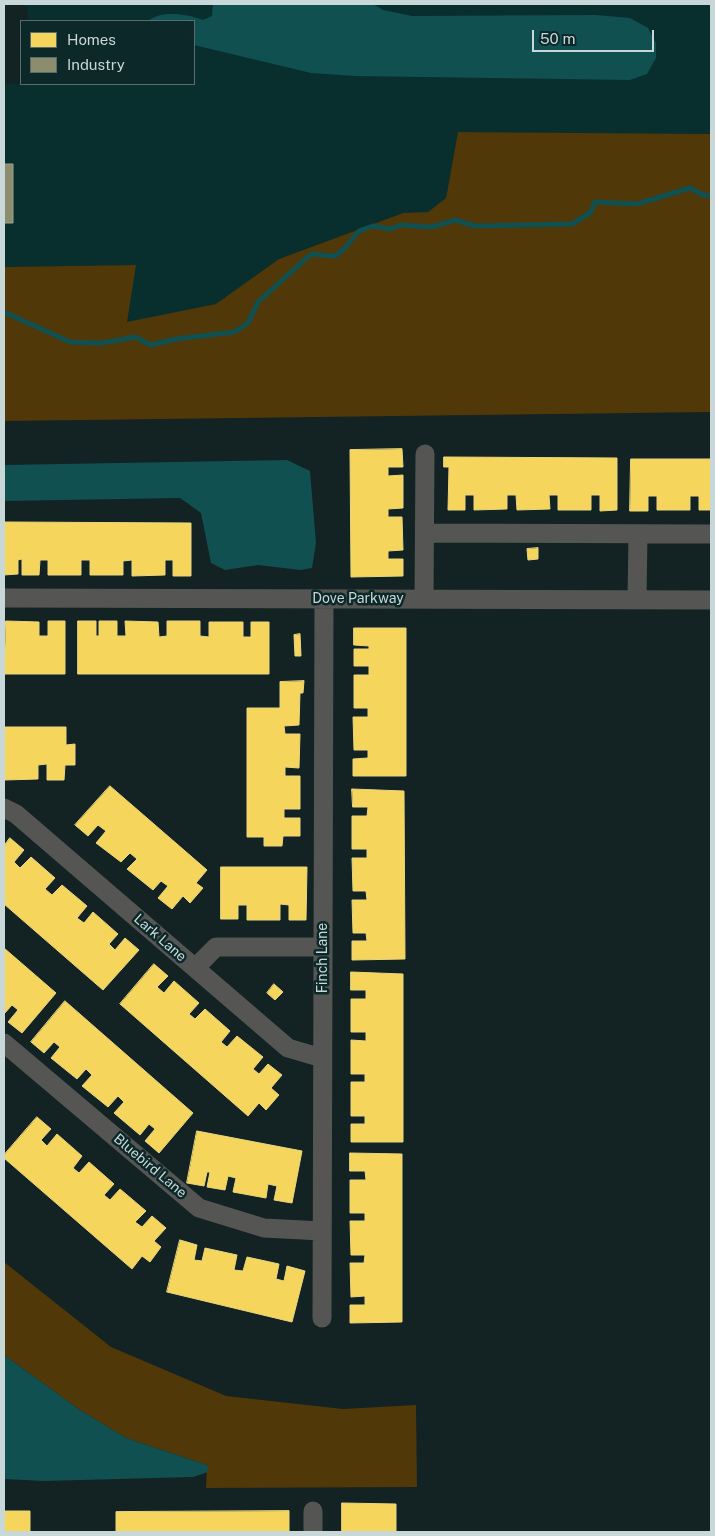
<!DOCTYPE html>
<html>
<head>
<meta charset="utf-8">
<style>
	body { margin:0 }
	#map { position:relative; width:715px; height:1536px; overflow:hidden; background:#132222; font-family:"Public Sans",sans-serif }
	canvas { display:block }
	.frame { position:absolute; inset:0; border:5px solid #c8d7d7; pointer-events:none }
	.legend { position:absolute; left:20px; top:20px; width:175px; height:65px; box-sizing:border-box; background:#0d2828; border:1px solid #586e6e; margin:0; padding:6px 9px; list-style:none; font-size:15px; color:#c8d7d7 }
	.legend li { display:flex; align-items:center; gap:10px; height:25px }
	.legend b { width:25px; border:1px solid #586e6e }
	.scale { position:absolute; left:532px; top:30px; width:122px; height:22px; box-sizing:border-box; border:2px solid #c8d7d7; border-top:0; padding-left:6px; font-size:15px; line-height:18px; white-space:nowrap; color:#c8d7d7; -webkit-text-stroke:4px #0d2828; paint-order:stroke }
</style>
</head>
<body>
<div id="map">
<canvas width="715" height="1536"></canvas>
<div class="frame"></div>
<ul class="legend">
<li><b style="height:14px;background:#f6d55c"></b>Homes</li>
<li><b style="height:14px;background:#8c8c6e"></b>Industry</li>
</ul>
<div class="scale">50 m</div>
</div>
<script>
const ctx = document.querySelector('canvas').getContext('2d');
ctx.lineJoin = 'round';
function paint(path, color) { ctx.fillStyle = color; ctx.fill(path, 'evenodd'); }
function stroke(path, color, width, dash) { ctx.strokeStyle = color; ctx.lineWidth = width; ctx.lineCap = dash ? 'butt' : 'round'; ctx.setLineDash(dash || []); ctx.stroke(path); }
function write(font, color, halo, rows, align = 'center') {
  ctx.font = font + ' "Public Sans",sans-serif'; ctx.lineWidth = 5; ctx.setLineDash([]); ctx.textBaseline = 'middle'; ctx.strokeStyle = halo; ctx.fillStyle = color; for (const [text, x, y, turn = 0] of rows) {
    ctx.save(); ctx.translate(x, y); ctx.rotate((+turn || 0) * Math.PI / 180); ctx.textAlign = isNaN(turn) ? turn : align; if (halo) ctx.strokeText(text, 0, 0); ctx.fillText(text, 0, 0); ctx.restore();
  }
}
paint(new Path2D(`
	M 27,4 L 711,4 L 711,134 L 458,132 L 446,198 L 428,212 L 403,213 L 279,259 L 217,304 L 126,323 L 135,265 L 4,267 L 4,84 L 194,84 L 194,21 L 28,21 Z`), '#092e2e');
paint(new Path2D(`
	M 458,132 L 711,134 L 711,412 L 4,421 L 4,267 L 136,265 L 127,322 L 216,304 L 279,259 L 403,213 L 428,212 L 446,198 Z
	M 4,1262 L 111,1347 L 226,1396 L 343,1409 L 416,1405 L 417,1487 L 206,1488 L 207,1465 L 126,1438 L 80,1410 L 4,1355 Z`), '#503809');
paint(new Path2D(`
	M 213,4 L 373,4 L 383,10 L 412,16 L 596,15 L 630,18 L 648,28 L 656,43 L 656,58 L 647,74 L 630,80 L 355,76 L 311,73 L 194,45 L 194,21 L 148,21 C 162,10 187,14 203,20 L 212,16 Z
	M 287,460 L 310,471 L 316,543 L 312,568 L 300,570 L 258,565 L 225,570 L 211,563 L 201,513 L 180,498 L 4,501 L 4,465 Z
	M 4,1355 L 80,1410 L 126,1438 L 207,1465 L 208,1472 L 193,1477 L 44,1481 L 4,1479 Z`), '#105050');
const homes = new Path2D(`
	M 402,449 L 403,467 L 388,467 L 388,476 L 403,475 L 403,508 L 388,509 L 388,517 L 402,517 L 403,550 L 388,551 L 388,559 L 403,559 L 403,576 L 351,577 L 350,450 Z
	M 444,457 L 617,458 L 617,510 L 600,511 L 600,495 L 591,495 L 591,510 L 558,510 L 558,495 L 549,495 L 550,509 L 517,510 L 516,495 L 507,495 L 507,509 L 474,510 L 474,495 L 465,495 L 465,510 L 448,510 L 449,467 L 444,467 Z
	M 631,459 L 711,459 L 711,510 L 699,510 L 699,496 L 690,496 L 690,510 L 657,510 L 657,496 L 648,496 L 648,511 L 630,511 Z
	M 4,522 L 191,523 L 191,576 L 173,576 L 173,560 L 165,560 L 165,575 L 132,576 L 132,560 L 123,561 L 123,575 L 90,575 L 90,560 L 81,560 L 81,575 L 48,575 L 48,560 L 40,560 L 39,575 L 22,575 L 22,559 L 18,560 L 18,574 L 4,575 Z
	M 538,548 L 538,559 L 528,560 L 527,549 Z
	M 6,621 L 39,622 L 39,636 L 48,636 L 48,621 L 65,621 L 65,674 L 4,674 Z
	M 78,621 L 96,621 L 96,636 L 99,636 L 99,621 L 117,621 L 117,636 L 126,636 L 125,621 L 158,622 L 159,637 L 167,636 L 167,621 L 200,621 L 200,636 L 209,637 L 209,622 L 243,622 L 243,637 L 251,637 L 251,622 L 269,622 L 269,674 L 78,674 Z
	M 354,628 L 406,628 L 406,776 L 353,776 L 353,759 L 368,758 L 368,750 L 354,750 L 353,717 L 368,717 L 368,708 L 354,708 L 354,675 L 369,675 L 369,666 L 354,666 L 354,649 L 369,649 L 369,646 L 354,645 Z
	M 300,634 L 301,656 L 295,656 L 294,635 Z
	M 304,681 L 303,693 L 300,693 L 299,725 L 284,726 L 285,734 L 300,734 L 299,768 L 285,767 L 285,776 L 300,776 L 300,809 L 284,809 L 284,818 L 300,818 L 300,836 L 283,836 L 282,846 L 264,846 L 264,837 L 247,837 L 247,708 L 280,708 L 280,682 Z
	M 4,727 L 66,727 L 66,745 L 75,744 L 75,765 L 65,765 L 64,780 L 47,780 L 47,764 L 38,765 L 38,779 L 5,780 Z
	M 110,786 L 207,870 L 196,883 L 203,888 L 190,903 L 183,896 L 172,909 L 158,898 L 168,886 L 161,881 L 153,890 L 127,869 L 137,859 L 130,853 L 121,862 L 96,843 L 106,831 L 98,825 L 88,836 L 75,825 Z
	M 352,789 L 404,791 L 405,959 L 352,960 L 352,941 L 367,941 L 366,933 L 353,933 L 352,900 L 367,900 L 366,891 L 353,891 L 352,858 L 367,858 L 367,849 L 352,849 L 352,816 L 367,816 L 368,807 L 353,807 Z
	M 10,838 L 24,850 L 14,862 L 20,868 L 31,857 L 55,878 L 45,889 L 52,895 L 62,885 L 87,906 L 77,918 L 84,923 L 93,912 L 118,934 L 109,944 L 115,950 L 125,938 L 139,950 L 103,990 L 4,904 L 4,846 Z
	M 221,867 L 307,867 L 306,920 L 289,920 L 289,905 L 280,904 L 280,920 L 247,920 L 247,905 L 238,905 L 238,919 L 221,919 Z
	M 4,948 L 56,993 L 22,1033 L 8,1022 L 18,1010 L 12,1005 L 4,1014 Z
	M 154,964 L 168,976 L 157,987 L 164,993 L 174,981 L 199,1003 L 189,1014 L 195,1019 L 205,1009 L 230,1031 L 221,1042 L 227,1047 L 237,1036 L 263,1057 L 253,1069 L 259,1074 L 268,1064 L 282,1075 L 271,1088 L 279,1095 L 266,1110 L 259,1103 L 248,1116 L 120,1004 Z
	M 351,972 L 403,974 L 403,1142 L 351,1142 L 351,1124 L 365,1124 L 365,1116 L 351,1116 L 351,1082 L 365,1082 L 365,1074 L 351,1074 L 351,1040 L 366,1041 L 366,1032 L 351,1032 L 351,999 L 366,999 L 366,990 L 351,990 Z
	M 274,984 L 283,992 L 275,1000 L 267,993 Z
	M 65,1001 L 193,1113 L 159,1153 L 145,1141 L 155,1129 L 149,1124 L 140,1135 L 114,1113 L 124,1102 L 118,1096 L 108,1107 L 82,1086 L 92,1075 L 86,1069 L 77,1079 L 51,1058 L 60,1047 L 54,1042 L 44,1053 L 31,1042 Z
	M 37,1117 L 51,1129 L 41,1140 L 47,1146 L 57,1134 L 82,1156 L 73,1168 L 79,1173 L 89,1162 L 114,1184 L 104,1195 L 110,1200 L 120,1189 L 146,1211 L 135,1222 L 142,1227 L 152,1216 L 166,1228 L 154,1241 L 161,1247 L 150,1262 L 142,1256 L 132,1269 L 4,1158 L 4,1155 Z
	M 197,1131 L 302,1151 L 292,1203 L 274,1200 L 277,1186 L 268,1184 L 266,1198 L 233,1192 L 236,1178 L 228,1176 L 225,1190 L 207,1187 L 210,1172 L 207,1172 L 204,1186 L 187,1183 Z
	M 350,1153 L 402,1154 L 402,1322 L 350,1323 L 350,1305 L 365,1305 L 365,1296 L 351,1297 L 350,1263 L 364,1263 L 365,1255 L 351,1255 L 350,1221 L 365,1221 L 365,1213 L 350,1213 L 350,1180 L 366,1180 L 365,1171 L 350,1171 Z
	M 180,1240 L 197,1245 L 194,1260 L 202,1261 L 205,1248 L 237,1255 L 234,1270 L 243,1271 L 247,1257 L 279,1264 L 276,1279 L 284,1281 L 287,1266 L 305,1271 L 292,1322 L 167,1292 Z
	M 342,1503 L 396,1504 L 396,1532 L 342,1532 Z
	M 4,1511 L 30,1511 L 30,1532 L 4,1532 Z
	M 289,1511 L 289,1532 L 116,1532 L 116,1512 Z`);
paint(homes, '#f6d55c');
stroke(homes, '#e8d681', 1);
const industry = new Path2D(`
	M 4,164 L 13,164 L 13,223 L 4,223 Z`);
paint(industry, '#8c8c6e');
stroke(industry, '#9ea28e', 1);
stroke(new Path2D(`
	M 4,312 L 70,342 L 102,343 L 135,337 L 151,345 L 176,339 L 234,332 L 248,323 L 258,302 L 311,254 L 335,256 L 344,249 L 359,231 L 373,226 L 390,229 L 401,225 L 432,227 L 455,220 L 475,226 L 572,224 L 590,213 L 595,202 L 637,204 L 690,188 L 705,196 L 711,194`), '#105050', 5);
stroke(new Path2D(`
	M 425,533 L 711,534
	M 4,598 L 711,600
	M 424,599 L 425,454
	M 637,600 L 638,534
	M 4,808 L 16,814 L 288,1048 L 322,1058
	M 195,968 L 216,947 L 323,947
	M 4,1043 L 199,1208 L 264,1228 L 322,1231
	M 322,1318 L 324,599
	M 313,1532 L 313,1511`), '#555653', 19);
write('14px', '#c8d7d7', '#0d2828', [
	["Dove Parkway",358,599],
	["Lark Lane",160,938,41],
	["Finch Lane",323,958,-90],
	["Bluebird Lane",150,1166,40]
]);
</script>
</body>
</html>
